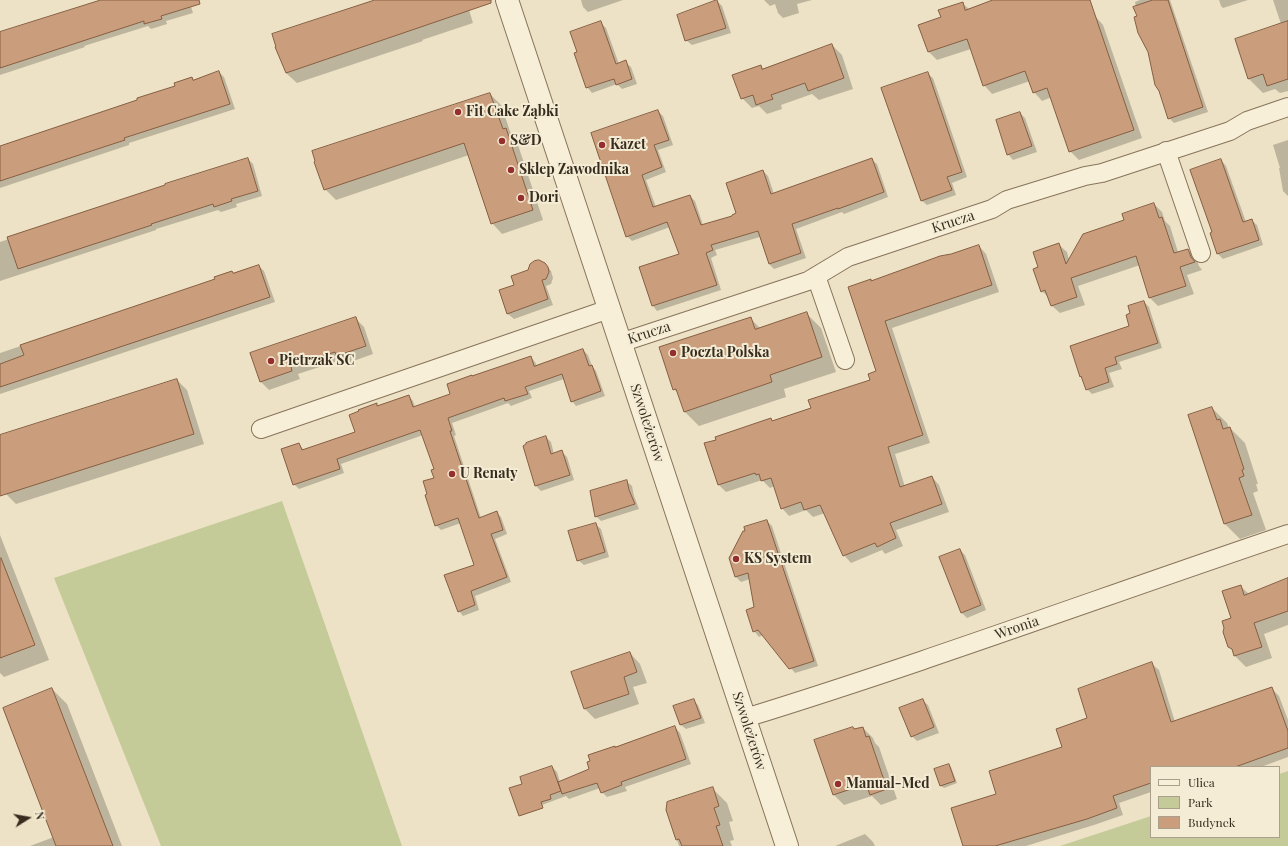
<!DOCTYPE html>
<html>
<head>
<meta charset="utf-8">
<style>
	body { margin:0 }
	#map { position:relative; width:1288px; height:846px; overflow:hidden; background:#ede2c5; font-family:"Playfair Display",serif }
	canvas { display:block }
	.legend { position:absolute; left:1150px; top:766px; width:130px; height:72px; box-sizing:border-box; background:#f4ecd4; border:1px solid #a99f8c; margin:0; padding:5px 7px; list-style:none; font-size:12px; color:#382c1f }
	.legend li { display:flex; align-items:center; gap:8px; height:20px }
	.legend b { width:20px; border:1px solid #a99f8c }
	.north { position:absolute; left:8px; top:798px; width:40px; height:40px; -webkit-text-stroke:3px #f4ecd4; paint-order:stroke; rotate:79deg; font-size:11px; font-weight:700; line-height:16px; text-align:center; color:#382c1f }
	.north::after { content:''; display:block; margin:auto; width:14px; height:18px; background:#382c1f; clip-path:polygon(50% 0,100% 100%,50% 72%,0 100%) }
</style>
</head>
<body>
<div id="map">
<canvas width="1288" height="846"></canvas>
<ul class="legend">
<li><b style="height:5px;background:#f8efd8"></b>Ulica</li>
<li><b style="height:11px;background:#c4cb99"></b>Park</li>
<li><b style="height:11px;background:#ca9e7c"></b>Budynek</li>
</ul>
<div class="north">N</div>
</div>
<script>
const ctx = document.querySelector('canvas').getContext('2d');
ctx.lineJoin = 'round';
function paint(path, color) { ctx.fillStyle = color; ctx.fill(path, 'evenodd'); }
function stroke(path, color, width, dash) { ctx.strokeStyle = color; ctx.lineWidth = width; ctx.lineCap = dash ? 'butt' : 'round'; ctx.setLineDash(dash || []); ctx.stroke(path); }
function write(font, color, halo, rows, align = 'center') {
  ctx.font = font + ' "Playfair Display",serif'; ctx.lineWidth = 4; ctx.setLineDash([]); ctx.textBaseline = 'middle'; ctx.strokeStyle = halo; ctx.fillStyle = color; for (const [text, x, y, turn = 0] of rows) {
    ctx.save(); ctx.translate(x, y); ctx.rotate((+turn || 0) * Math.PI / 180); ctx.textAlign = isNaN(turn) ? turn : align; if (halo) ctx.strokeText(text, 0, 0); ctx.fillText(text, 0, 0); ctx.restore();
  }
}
paint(new Path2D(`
	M 282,501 L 402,846 L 161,846 L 54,578 Z
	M 1288,771 L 1288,846 L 1060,846 L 1151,816 L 1151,837 L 1279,837 L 1279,774 Z`), '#c4cb99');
paint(new Path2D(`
	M 101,0 L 189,0 L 193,13 L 166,21 L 167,24 L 151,29 L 148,26 L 84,46 L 85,47 L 0,75 L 0,35 Z
	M 378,0 L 466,0 L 473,23 L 422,40 L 423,41 L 297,83 L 286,73 L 277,47 Z
	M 581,0 L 623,0 L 588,12 L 583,7 Z
	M 764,0 L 812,0 L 797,4 L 799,13 L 783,18 L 778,13 L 775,4 L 770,6 Z
	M 996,0 L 1085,0 L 1095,16 L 1103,25 L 1142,138 L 1079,160 L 1070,151 L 1052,97 L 1042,101 L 1034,92 L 1030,81 L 992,94 L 984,85 L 971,49 L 937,60 L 929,52 L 920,26 L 942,18 L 962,3 L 969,9 Z
	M 1140,0 L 1170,0 L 1208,112 L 1174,123 L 1169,118 L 1138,17 L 1135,2 Z
	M 1219,0 L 1248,0 L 1223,8 L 1221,6 Z
	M 1273,0 L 1288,0 L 1288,91 L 1280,93 L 1275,89 L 1263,93 L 1249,79 L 1236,39 L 1281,24 Z
	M 717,1 L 722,6 L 731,33 L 692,45 L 686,40 Z
	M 600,22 L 606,28 L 619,64 L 625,62 L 631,67 L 637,84 L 622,89 L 617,84 L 592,93 L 587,87 L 578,53 Z
	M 832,45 L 842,55 L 853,89 L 819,100 L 812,94 L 781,105 L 782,109 L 767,114 L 759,106 L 752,108 L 742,98 L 761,66 L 764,70 Z
	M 219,72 L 224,77 L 235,109 L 129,143 L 129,145 L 0,188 L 0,147 L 139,101 L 176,86 L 192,78 L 194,80 Z
	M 927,73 L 933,78 L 967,177 L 952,183 L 956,195 L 927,205 L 921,200 Z
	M 490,94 L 501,105 L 511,134 L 516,139 L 543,220 L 502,234 L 492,223 L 469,155 L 336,200 L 325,189 Z
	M 658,111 L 663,116 L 673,145 L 658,150 L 666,172 L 646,180 L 656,207 L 690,196 L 695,201 L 703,225 L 734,217 L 737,214 L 763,171 L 768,176 L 774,194 L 872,160 L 877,164 L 888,197 L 844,214 L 842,212 L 796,229 L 806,258 L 774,269 L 769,264 L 760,237 L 715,250 L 717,255 L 711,258 L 721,290 L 657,311 L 653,306 L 640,268 L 680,254 L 670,227 L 632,241 L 627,236 L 592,133 Z
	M 1020,113 L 1025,118 L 1037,152 L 1013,160 L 1008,154 Z
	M 1288,140 L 1288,196 L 1283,191 L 1279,168 L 1280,168 L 1273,145 Z
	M 248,159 L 253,164 L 262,196 L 236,204 L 237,207 L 221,212 L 218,210 L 156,229 L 156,230 L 0,281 L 0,242 Z
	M 1221,160 L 1226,166 L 1246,222 L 1251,220 L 1257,225 L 1263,245 L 1223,259 L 1218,254 L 1214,233 Z
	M 1154,204 L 1162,212 L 1165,221 L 1170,226 L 1178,252 L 1188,250 L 1196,258 L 1199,266 L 1202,270 L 1187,275 L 1194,294 L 1158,306 L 1150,298 L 1140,265 L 1078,286 L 1085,305 L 1060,313 L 1051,305 L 1049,298 L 1042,291 L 1039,268 L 1058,244 L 1067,252 L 1069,260 L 1125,220 Z
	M 979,246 L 986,254 L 999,292 L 892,328 L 930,443 L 895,454 L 905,487 L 932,477 L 939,485 L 949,512 L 896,530 L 903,546 L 885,554 L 882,550 L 851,563 L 844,555 L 825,513 L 813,517 L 806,510 L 789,516 L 782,508 L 774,486 L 770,488 L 762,480 L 726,492 L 719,485 L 705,444 L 771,419 L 773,421 L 812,409 L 871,380 L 877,371 L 871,280 L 872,282 Z
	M 546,265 L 551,271 L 553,278 L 551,284 L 546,286 L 553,305 L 514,319 L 508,314 L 500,291 L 515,286 Z
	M 259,266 L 264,271 L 275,302 L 0,394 L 0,353 L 216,280 L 232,272 L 234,274 Z
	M 1144,302 L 1149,307 L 1162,348 L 1119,362 L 1122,369 L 1109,373 L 1114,387 L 1092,394 L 1087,389 L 1083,379 L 1081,376 L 1131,327 L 1132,314 Z
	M 806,313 L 821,328 L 836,372 L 784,389 L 786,397 L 699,426 L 684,411 L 679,394 L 674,389 L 750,318 L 760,328 Z
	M 356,319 L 364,327 L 373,354 L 345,364 L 341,360 L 298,374 L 300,379 L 269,390 L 261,382 Z
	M 583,350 L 588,355 L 592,366 L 596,371 L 605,396 L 576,406 L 572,401 L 564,379 L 529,391 L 532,398 L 511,406 L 508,403 L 452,423 L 456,435 L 454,436 L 481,518 L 496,512 L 501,517 L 507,534 L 495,539 L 511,582 L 475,596 L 479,610 L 463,616 L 459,611 L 475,565 L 461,523 L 441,530 L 436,525 L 428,495 L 435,478 L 435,470 L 423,435 L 341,464 L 344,473 L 299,489 L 294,484 L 299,444 L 304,450 L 356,433 L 376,405 L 378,407 L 409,396 L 413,401 L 415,407 L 451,395 L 531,357 L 535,362 L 537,366 Z
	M 177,380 L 187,390 L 204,444 L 16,504 L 6,494 L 0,475 L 0,436 Z
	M 1212,408 L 1227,423 L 1229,428 L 1230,428 L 1245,443 L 1258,484 L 1256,484 L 1258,491 L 1253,493 L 1266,530 L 1240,539 L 1225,524 Z
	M 546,437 L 551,442 L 554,454 L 562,452 L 567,457 L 574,480 L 541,491 L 536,486 L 524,446 Z
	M 626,481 L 632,486 L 634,496 L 639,509 L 601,521 L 596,516 Z
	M 767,521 L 772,526 L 818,666 L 795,673 L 763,635 L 759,637 L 754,631 L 756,608 L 750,579 L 741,582 L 736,577 Z
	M 595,524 L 601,529 L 609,557 L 584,565 L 578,560 Z
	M 0,535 L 49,660 L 4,677 L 0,673 Z
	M 960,550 L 965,555 L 986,610 L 967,618 L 961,612 Z
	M 1288,580 L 1288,625 L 1264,634 L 1272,658 L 1246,667 L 1235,656 L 1233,651 L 1229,646 L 1232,619 L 1240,586 L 1249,594 Z
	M 630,653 L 640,664 L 647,683 L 633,687 L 639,704 L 595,719 L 585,709 Z
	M 1151,663 L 1159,670 L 1175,722 L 1272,689 L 1279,696 L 1288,720 L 1288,757 L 1261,767 L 1151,767 L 1151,792 L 1119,803 L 1123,815 L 1094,825 L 1026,846 L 964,846 L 997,795 L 1064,748 L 1089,719 Z
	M 52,689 L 67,704 L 122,846 L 30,846 L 54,837 Z
	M 693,700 L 698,705 L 705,723 L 686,729 L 681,725 L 675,707 Z
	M 922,700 L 928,705 L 939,733 L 917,741 L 912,736 Z
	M 675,727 L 680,733 L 691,764 L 625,787 L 627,791 L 607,797 L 602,792 L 600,788 L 569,799 L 566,796 L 542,805 L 523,784 L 552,767 L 557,772 L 560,782 L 590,770 L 615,748 Z
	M 853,728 L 855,730 L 863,728 L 873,738 L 875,743 L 879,747 L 897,799 L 881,805 L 872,796 L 844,805 L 834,795 L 815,741 Z
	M 949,765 L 951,767 L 957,783 L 944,788 L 941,786 L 935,770 Z
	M 712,788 L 727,803 L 733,821 L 729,822 L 734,840 L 730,841 L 732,846 L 679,846 L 667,810 Z
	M 865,834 L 873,842 L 875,846 L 835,846 Z`), '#0003');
const building = new Path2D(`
	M 101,0 L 199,0 L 200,4 L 161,16 L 162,19 L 144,24 L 144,21 L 0,68 L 0,32 Z
	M 375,0 L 491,0 L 491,3 L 286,73 L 275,47 L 276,47 L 272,34 Z
	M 717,0 L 726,28 L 685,41 L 677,15 Z
	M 993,0 L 1090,0 L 1134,130 L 1069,152 L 1047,88 L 1033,93 L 1025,71 L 983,86 L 967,39 L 928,52 L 918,25 L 941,17 L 938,10 L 963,2 L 965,10 Z
	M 1153,0 L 1168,0 L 1203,107 L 1168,119 L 1159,91 L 1155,85 L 1148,52 L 1138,33 L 1134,17 L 1137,16 L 1133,7 Z
	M 601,21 L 616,64 L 626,60 L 632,79 L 616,85 L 614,79 L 586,88 L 574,53 L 577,52 L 570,32 Z
	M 1288,21 L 1288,79 L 1267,86 L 1263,74 L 1248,79 L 1235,39 Z
	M 832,44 L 844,78 L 808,91 L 805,83 L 771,95 L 773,99 L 756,105 L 753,95 L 741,99 L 732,75 L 761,65 L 762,69 Z
	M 219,71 L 230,104 L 124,138 L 125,140 L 0,181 L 0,146 L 137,100 L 137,98 L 175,86 L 174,83 L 192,77 L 193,80 Z
	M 928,72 L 962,172 L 947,177 L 952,190 L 921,201 L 881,88 Z
	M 490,93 L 503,129 L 506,128 L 533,210 L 491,224 L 464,143 L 324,190 L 314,162 L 315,161 L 312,151 Z
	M 658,110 L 669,140 L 654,145 L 662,167 L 642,175 L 653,207 L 690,195 L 701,225 L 732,216 L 732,215 L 736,213 L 726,183 L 763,170 L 771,194 L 872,158 L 884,192 L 838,209 L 838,208 L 792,224 L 801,253 L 769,264 L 758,231 L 711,245 L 713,250 L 706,253 L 717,285 L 652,306 L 639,267 L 679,254 L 667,222 L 626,237 L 591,133 Z
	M 1020,112 L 1032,146 L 1007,155 L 996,120 Z
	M 248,158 L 258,191 L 231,199 L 232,201 L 214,207 L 213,204 L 151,224 L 152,225 L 18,269 L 7,237 L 165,185 L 165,184 Z
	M 1221,159 L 1243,222 L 1252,219 L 1259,240 L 1217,254 L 1210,233 L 1212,232 L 1190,170 Z
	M 1154,203 L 1159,218 L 1162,217 L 1174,253 L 1188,249 L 1191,257 L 1195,262 L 1180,267 L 1186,286 L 1149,298 L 1136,256 L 1071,278 L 1077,297 L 1051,306 L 1045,290 L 1041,292 L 1033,269 L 1038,267 L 1033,252 L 1059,243 L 1066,264 L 1083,234 L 1124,220 L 1122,214 Z
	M 979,245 L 992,285 L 885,321 L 923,435 L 888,447 L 900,487 L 932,476 L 942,504 L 890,523 L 896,538 L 877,547 L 875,543 L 843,556 L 820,505 L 804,510 L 801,502 L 781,509 L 771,478 L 761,481 L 759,474 L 756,475 L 755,473 L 718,485 L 704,443 L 716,440 L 715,437 L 771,418 L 772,421 L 811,408 L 808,400 L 870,380 L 868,374 L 876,371 L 848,287 L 871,279 L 871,281 L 940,256 L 951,254 Z
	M 539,260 L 545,263 L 548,267 L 549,272 L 546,279 L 542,280 L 548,299 L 507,314 L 499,290 L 514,285 L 511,276 L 528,270 L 530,264 L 534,261 Z
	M 259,265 L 270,297 L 0,387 L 0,364 L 24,355 L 20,345 L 215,279 L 214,277 L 232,271 L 233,273 Z
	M 1144,301 L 1158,343 L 1115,357 L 1117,364 L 1105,368 L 1109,382 L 1086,390 L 1081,376 L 1080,377 L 1070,346 L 1129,326 L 1126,315 L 1130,313 L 1128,306 Z
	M 807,312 L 822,357 L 770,375 L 772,382 L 684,412 L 676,389 L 673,390 L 659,347 L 751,317 L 755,329 Z
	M 356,317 L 366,346 L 336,356 L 335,352 L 291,366 L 292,371 L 260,382 L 250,353 Z
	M 583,349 L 589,366 L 592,365 L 601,391 L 571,402 L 562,374 L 525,387 L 528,394 L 505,401 L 504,398 L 448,418 L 452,431 L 450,431 L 479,518 L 497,511 L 503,530 L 491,534 L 507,577 L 471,591 L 475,605 L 458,612 L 444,575 L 474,565 L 458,518 L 435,526 L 425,495 L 427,494 L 423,481 L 434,478 L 431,470 L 434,469 L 420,430 L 337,459 L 340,469 L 293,485 L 281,449 L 299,443 L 302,450 L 355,432 L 349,415 L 359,411 L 358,410 L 377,403 L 377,406 L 409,395 L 413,407 L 450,394 L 447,384 L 472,375 L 472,376 L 531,356 L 534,366 Z
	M 177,379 L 194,434 L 0,496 L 0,435 Z
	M 1212,407 L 1217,420 L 1220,419 L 1223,429 L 1230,427 L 1244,469 L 1242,470 L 1244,476 L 1239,478 L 1252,515 L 1224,524 L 1188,415 Z
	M 546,436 L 551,454 L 562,450 L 570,475 L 535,486 L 523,446 L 526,444 L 526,443 Z
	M 627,480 L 629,490 L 635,504 L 595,517 L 590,491 Z
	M 767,520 L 814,661 L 789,669 L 758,630 L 753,632 L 746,610 L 754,607 L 748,573 L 735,577 L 729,558 L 743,531 L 745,531 L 744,527 Z
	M 596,523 L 605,552 L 577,561 L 568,531 Z
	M 960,549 L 981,605 L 961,613 L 939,557 Z
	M 1,558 L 35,645 L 0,658 L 0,559 Z
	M 1288,578 L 1288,611 L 1254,623 L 1262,647 L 1234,656 L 1232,649 L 1228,647 L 1223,632 L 1224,628 L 1222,621 L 1231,618 L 1222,591 L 1241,585 L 1244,595 Z
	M 630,652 L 637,672 L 624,677 L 629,694 L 584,709 L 571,672 Z
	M 1152,662 L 1171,722 L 1272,687 L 1288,731 L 1288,748 L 1235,767 L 1151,767 L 1151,783 L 1113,796 L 1117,808 L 1087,819 L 995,846 L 963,846 L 951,808 L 996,794 L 989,771 L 1062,747 L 1056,729 L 1087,718 L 1078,689 Z
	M 52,688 L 113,846 L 56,846 L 3,708 Z
	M 694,699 L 701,718 L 680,725 L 673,706 Z
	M 923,699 L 934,727 L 911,737 L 899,708 Z
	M 675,726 L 686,759 L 621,782 L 622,785 L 601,793 L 597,783 L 562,794 L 558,782 L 589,769 L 587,762 L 590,761 L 588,755 L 615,746 L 615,747 Z
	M 853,727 L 854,729 L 863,727 L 866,737 L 869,736 L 887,789 L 870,795 L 866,784 L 833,795 L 814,740 Z
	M 949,764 L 955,781 L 940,786 L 934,769 Z
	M 552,766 L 561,791 L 550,795 L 551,799 L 541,802 L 543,808 L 519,816 L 509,788 L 522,784 L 520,777 Z
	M 713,787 L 719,806 L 714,808 L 720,825 L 716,826 L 723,846 L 682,846 L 679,839 L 676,840 L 666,810 L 667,802 Z`);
paint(building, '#ca9e7c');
stroke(building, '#865e42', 1);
const minor = new Path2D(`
	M 1166,151 L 1201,253
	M 816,276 L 845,360
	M 620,343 L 808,281 L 848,257 L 992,209 L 1007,200 L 1085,176 L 1102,173 L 1230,131 L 1247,121 L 1288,107
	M 261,429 L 609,309
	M 745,718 C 927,662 1107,595 1288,534`);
const tertiary = new Path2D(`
	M 507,0 L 787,846`);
stroke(minor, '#87745c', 20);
stroke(tertiary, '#87745c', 24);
stroke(minor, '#f8efd8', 18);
stroke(tertiary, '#f8efd8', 22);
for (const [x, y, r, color] of [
	[458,112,4,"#942f2e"],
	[502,141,4,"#942f2e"],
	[602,145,4,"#942f2e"],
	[511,170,4,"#942f2e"],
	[521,198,4,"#942f2e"],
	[673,353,4,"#942f2e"],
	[271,361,4,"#942f2e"],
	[452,474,4,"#942f2e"],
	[736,559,4,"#942f2e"],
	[838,784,4,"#942f2e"]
]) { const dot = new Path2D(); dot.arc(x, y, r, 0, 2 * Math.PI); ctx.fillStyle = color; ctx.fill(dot); stroke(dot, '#f4ecd4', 1.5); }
write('bold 14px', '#382c1f', '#f4ecd4', [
	["Fit Cake Ząbki",466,112],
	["S&D",510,141],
	["Kazet",610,145],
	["Sklep Zawodnika",519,170],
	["Dori",529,198],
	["Poczta Polska",681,353],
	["Pietrzak SC",279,361],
	["U Renaty",460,474],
	["KS System",744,559],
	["Manual-Med",846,784]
], 'left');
write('14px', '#382c1f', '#f4ecd4', [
	["Krucza",953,222,-18],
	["Krucza",649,333,-18],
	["Szwoleżerów",647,423,72],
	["Wronia",1017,628,-19],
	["Szwoleżerów",749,731,72]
]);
</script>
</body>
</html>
